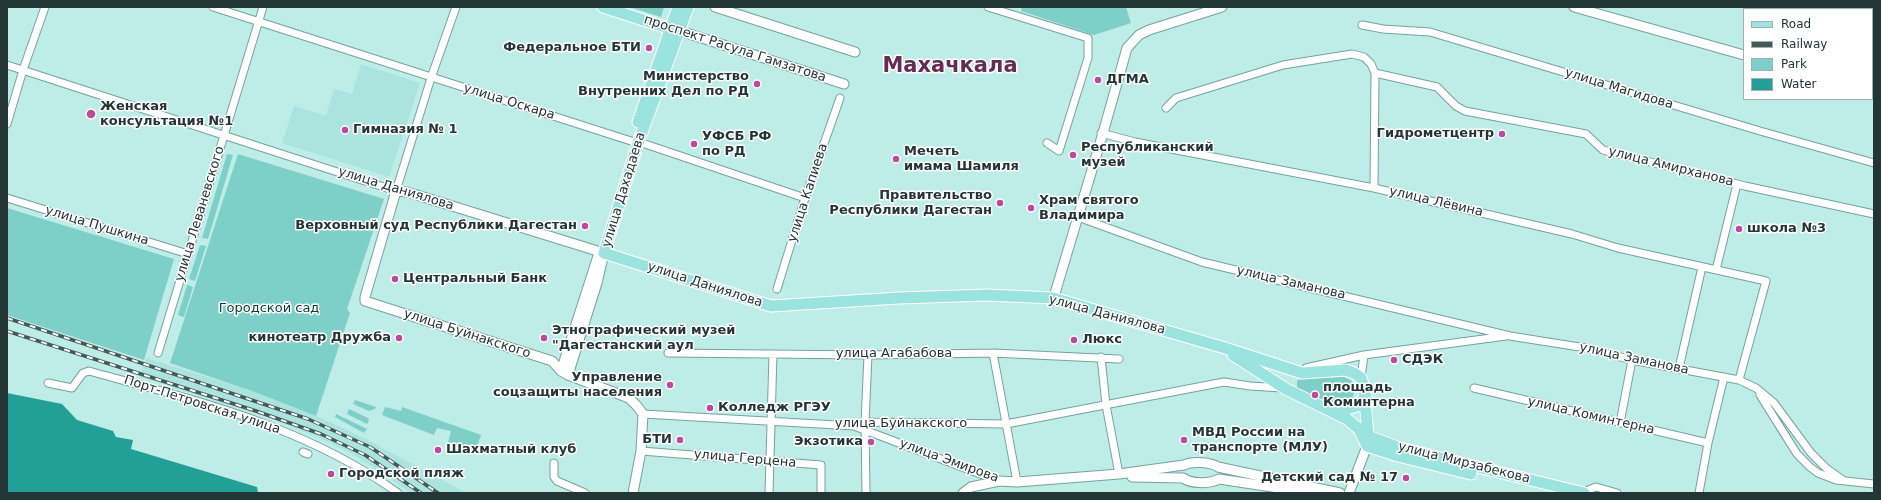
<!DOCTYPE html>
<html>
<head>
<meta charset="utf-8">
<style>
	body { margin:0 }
	#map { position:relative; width:1881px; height:500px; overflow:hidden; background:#beece7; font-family:"DejaVu Sans",sans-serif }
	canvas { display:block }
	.frame { position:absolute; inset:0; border:8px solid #233534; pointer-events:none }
	.legend { position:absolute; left:1743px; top:8px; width:130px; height:92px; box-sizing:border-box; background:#fff; border:1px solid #a7aeae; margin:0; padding:5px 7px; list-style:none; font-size:12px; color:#233534 }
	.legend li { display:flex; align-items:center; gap:8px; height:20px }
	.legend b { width:20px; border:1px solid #a7aeae }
</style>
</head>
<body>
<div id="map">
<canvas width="1881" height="500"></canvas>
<div class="frame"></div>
<ul class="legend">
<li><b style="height:5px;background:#9be3de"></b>Road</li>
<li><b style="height:5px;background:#425a58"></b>Railway</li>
<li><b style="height:11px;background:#7ecfc8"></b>Park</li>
<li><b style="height:11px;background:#22a098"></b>Water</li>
</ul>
</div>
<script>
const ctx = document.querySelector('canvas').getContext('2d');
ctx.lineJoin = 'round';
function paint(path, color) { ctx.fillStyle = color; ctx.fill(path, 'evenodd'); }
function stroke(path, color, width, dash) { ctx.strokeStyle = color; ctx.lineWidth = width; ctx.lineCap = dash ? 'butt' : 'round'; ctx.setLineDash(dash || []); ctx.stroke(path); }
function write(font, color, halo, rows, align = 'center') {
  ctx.font = font + ' "DejaVu Sans",sans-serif'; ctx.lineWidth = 3; ctx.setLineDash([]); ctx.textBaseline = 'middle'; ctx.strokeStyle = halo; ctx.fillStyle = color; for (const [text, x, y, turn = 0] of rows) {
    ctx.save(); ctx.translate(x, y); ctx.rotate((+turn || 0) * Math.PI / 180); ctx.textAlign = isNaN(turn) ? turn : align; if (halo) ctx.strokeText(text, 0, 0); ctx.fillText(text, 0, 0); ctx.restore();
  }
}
paint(new Path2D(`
	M 361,64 L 420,83 L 389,177 L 282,143 L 294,106 L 326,116 L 334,89 L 352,94 Z
	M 146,358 L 243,388 L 321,418 L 366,439 L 466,493 L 411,493 L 351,453 L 315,436 L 266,417 L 140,377 Z`), '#abe4de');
paint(new Path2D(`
	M 630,7 L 664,7 L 661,17 Z
	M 1022,7 L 1126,7 L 1131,23 L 1094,35 L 1021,11 Z
	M 227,154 L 233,155 L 208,239 L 202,238 Z
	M 238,154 L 384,199 L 347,309 L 350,313 L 316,416 L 252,391 L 170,363 Z
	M 7,208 L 174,259 L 144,360 L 7,315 Z
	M 200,245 L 206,246 L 195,281 L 189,279 Z
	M 187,285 L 193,287 L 184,317 L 178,315 Z
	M 1344,377 L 1352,381 C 1356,390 1354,395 1350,403 L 1335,407 L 1297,388 L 1297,381 L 1301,378 Z
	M 355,400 L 376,407 L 375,409 L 369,411 L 353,404 Z
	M 385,407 L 401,411 L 402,407 L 481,435 L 475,452 L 448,442 L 451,431 L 437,428 L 434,435 L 382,415 Z
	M 349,409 L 368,418 L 369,421 L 367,424 L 347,414 Z
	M 336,414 L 367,429 L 364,433 L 335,417 Z`), '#7ecfc8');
paint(new Path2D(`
	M 7,393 L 62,404 L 77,420 L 113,431 L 116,437 L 133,440 L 131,449 L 257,487 L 258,493 L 7,493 Z`), '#22a098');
const street = new Path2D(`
	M 213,7 L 631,141 L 642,143 L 805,198
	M 988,7 L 1088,38 L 1088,58 L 1059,151 L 1047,143
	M 1362,25 L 1383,29 L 1430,32 L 1760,131 L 1874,163
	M 7,65 L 396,191 L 431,78 L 456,7
	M 1166,108 L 1176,98 L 1283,65 L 1352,54 L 1364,57 L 1371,64 L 1375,73 L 1437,87 L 1456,106 L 1465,111 L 1586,134 L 1603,150 L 1745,186 L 1874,214
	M 7,124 L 23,70 L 45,7
	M 1101,133 L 1135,142 L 1374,188 L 1572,234 L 1618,248 L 1766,281 L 1739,380
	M 1374,188 L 1375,73
	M 7,198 L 188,254
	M 1075,216 L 1202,262 L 1510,336 L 1586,348 L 1632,360 L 1739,380 L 1756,388 L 1774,403 L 1811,453 L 1827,469 L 1843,480
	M 1716,270 L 1737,184
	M 777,289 L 805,198 L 840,98
	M 158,353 L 263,7
	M 668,353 L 868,355 L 993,353 L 1119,359
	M 993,353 L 1017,482
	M 1101,357 L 1106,405 L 1119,474
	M 1679,368 L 1702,267
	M 1303,372 L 1306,368 L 1364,355 L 1506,336
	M 1361,378 L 1364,355
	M 48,383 L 72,388 L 83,373 L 89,371 C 198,401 304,426 398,493
	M 1474,388 L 1708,443
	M 1760,395 L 1797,454 L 1810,467 L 1818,473 L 1836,480 L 1874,484
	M 643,414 L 854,426 L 869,422 L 1006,424 L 1224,382 L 1250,386 L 1282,388
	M 1620,423 L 1632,360
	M 854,426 L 999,481
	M 641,451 L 821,465 L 821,493
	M 303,452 L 308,454
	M 554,463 L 554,477 L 557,481 L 585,493
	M 769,493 L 773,354
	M 866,493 L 865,423 L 868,355
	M 1581,493 L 1596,487 L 1617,493
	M 1699,493 L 1708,443 L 1724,377`);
const secondary = new Path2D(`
	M 715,7 L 855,52
	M 1574,7 L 1744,55
	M 674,29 L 844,84
	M 1872,89 L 1874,90
	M 1053,300 L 1103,133 L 1127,48 L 1139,35 L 1149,30 L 1222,7
	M 561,371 L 599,253 L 597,252
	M 568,375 L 597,283 L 604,253 L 407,192 L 396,191 L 365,297 L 365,301 L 552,361 L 561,371 L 568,375 L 629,398 L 637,406 L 643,414 L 641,451 L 633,493
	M 1132,477 L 1183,478 C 1191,484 1210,484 1219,479 L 1312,493
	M 963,493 L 971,487 L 999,481 L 1017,482 L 1119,474 L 1184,465 C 1192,461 1211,462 1218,467 L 1340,493
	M 1349,493 L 1367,446 L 1368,440`);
const primary = new Path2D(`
	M 603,7 L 671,29
	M 688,7 L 638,143 L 604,253 L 771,306 L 899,298 L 987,295 L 1053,298 L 1225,348 L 1302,373 L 1345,370 L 1354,373 L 1361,378 L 1364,387 L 1368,436 L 1400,448 L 1584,493
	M 1812,9 L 1812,7
	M 638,122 L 678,7
	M 1233,355 L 1286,389 L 1347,419 L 1359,429 L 1367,446 L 1398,456 L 1471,474
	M 1336,412 L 1357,406 L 1366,396`);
stroke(street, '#76a29e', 9);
stroke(secondary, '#76a29e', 11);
stroke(primary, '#fff', 13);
stroke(street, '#fff', 7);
stroke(secondary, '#fff', 9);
stroke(primary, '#9be3de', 11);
const rail = new Path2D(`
	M 7,318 L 308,419 L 370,447 L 438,493
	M 7,331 L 256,411 L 321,434 L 365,455 L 421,493`);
stroke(rail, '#425a58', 3.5);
stroke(rail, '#fff', 2, [6]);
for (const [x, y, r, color] of [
	[649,48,4,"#bc48a0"],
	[1098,80,4,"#bc48a0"],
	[757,84,4,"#bc48a0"],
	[91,114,5,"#bc48a0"],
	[345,130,4,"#bc48a0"],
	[1502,134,4,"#bc48a0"],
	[694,144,4,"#bc48a0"],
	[1073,155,4,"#bc48a0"],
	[896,159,4,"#bc48a0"],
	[1000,203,4,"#bc48a0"],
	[1031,208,4,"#bc48a0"],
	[585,226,4,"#bc48a0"],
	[1739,229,4,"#bc48a0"],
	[395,279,4,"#bc48a0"],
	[399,338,4,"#bc48a0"],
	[544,338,4,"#bc48a0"],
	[1074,340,4,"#bc48a0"],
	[1394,360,4,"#bc48a0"],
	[670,385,4,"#bc48a0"],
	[1315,395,4,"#bc48a0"],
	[710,408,4,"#bc48a0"],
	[680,440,4,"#bc48a0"],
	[1184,440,4,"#bc48a0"],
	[871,442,4,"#bc48a0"],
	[438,450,4,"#bc48a0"],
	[331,474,4,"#bc48a0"],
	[1406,478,4,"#bc48a0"]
]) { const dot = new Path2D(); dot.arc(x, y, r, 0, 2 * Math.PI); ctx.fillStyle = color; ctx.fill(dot); stroke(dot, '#fff', 1.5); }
write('bold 13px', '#233534', '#fff', [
	["Федеральное БТИ",641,48,"right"],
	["Министерство",749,77,"right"],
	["Внутренних Дел по РД",749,92,"right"],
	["ДГМА",1106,80],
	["Женская",100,107],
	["консультация №1",100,122],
	["Гимназия № 1",353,130],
	["Гидрометцентр",1494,134,"right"],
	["УФСБ РФ",702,137],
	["по РД",702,152],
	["Республиканский",1081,148],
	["музей",1081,163],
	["Мечеть",904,152],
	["имама Шамиля",904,167],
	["Правительство",992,196,"right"],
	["Республики Дагестан",992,211,"right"],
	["Храм святого",1039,201],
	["Владимира",1039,216],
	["Верховный суд Республики Дагестан",577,226,"right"],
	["школа №3",1747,229],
	["Центральный Банк",403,279],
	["Этнографический музей",552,331],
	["\"Дагестанский аул",552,346],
	["кинотеатр Дружба",391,338,"right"],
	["Люкс",1082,340],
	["СДЭК",1402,360],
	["Управление",662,378,"right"],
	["соцзащиты населения",662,393,"right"],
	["площадь",1323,388],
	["Коминтерна",1323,403],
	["Колледж РГЭУ",718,408],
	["МВД России на",1192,433],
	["транспорте (МЛУ)",1192,448],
	["БТИ",672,440,"right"],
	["Экзотика",863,442,"right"],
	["Шахматный клуб",446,450],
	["Городской пляж",339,474],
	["Детский сад № 17",1398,478,"right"]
], 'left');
write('13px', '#233534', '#fff', [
	["проспект Расула Гамзатова",735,49,18],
	["улица Магидова",1619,89,17],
	["улица Оскара",509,102,17],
	["улица Амирханова",1671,167,14],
	["улица Даниялова",396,189,17],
	["улица Дахадаева",624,190,-73],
	["улица Капиева",808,193,-72],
	["улица Лёвина",1436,202,13],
	["улица Леваневского",200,214,-73],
	["улица Пушкина",97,226,17],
	["улица Заманова",1291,283,13],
	["улица Даниялова",705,285,18],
	["улица Даниялова",1107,315,15],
	["улица Буйнакского",467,334,18],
	["улица Агабабова",894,354],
	["улица Заманова",1634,359,12],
	["Порт-Петровская улица",202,405,18],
	["улица Коминтерна",1591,416,13],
	["улица Буйнакского",901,424],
	["улица Герцена",745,459,5],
	["улица Эмирова",949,461,20],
	["улица Мирзабекова",1464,463,14]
]);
write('13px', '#073e3a', '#fff', [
	["Городской сад",269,309]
]);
write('bold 21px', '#642b56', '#fff', [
	["Махачкала",950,67]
]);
</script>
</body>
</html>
